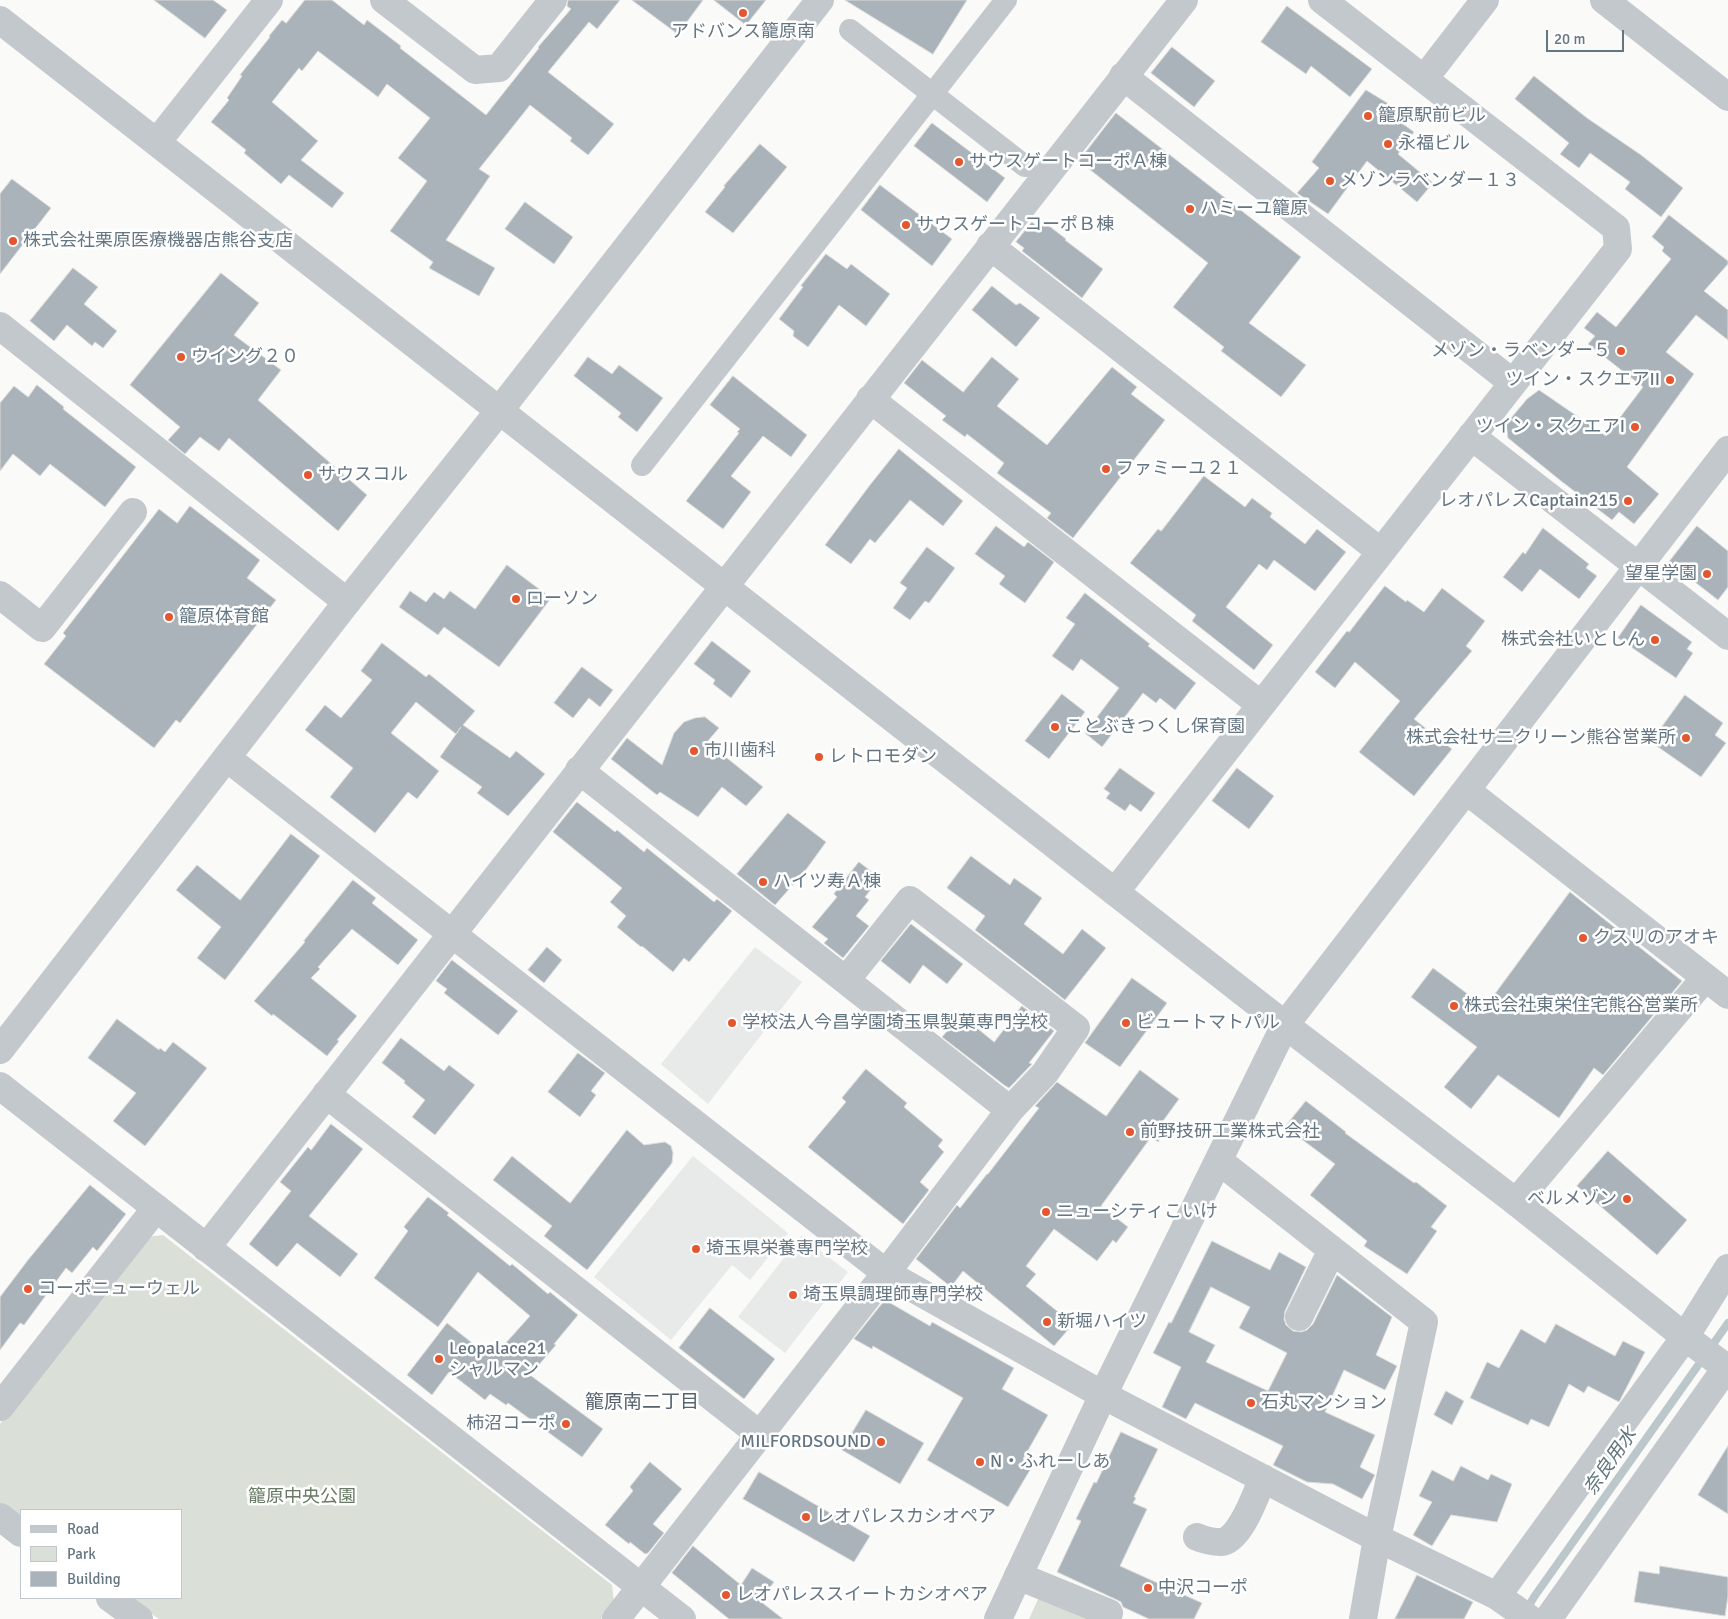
<!DOCTYPE html>
<html>
<head>
<meta charset="utf-8">
<style>
	body { margin:0 }
	#map { position:relative; width:1728px; height:1619px; overflow:hidden; background:#fafaf8; font-family:Signika,sans-serif }
	canvas { display:block }
	.legend { position:absolute; left:20px; top:1509px; width:162px; height:90px; box-sizing:border-box; background:#fff; border:1px solid #c1c8cd; margin:0; padding:6px 9px; list-style:none; font-size:15px; color:#657683 }
	.legend li { display:flex; align-items:center; gap:10px; height:25px }
	.legend b { width:25px; border:1px solid #c1c8cd }
	.scale { position:absolute; left:1546px; top:30px; width:78px; height:22px; box-sizing:border-box; border:2px solid #657683; border-top:0; padding-left:6px; font-size:15px; line-height:18px; white-space:nowrap; color:#657683; -webkit-text-stroke:4px #fff; paint-order:stroke }
</style>
</head>
<body>
<div id="map">
<canvas width="1728" height="1619"></canvas>
<ul class="legend">
<li><b style="height:6px;background:#c3c8cc"></b>Road</li>
<li><b style="height:14px;background:#dadfd7"></b>Park</li>
<li><b style="height:14px;background:#aab3b9"></b>Building</li>
</ul>
<div class="scale">20 m</div>
</div>
<script>
const ctx = document.querySelector('canvas').getContext('2d');
ctx.lineJoin = 'round';
function paint(path, color) { ctx.fillStyle = color; ctx.fill(path, 'evenodd'); }
function stroke(path, color, width, dash) { ctx.strokeStyle = color; ctx.lineWidth = width; ctx.lineCap = dash ? 'butt' : 'round'; ctx.setLineDash(dash || []); ctx.stroke(path); }
function write(font, color, halo, rows, align = 'center') {
  ctx.font = font + ' Signika,"Noto Sans JP",sans-serif'; ctx.lineWidth = 5; ctx.setLineDash([]); ctx.textBaseline = 'middle'; ctx.strokeStyle = halo; ctx.fillStyle = color; for (const [text, x, y, turn = 0] of rows) {
    ctx.save(); ctx.translate(x, y); ctx.rotate((+turn || 0) * Math.PI / 180); ctx.textAlign = isNaN(turn) ? turn : align; if (halo) ctx.strokeText(text, 0, 0); ctx.fillText(text, 0, 0); ctx.restore();
  }
}
paint(new Path2D(`
	M 755,947 L 802,982 L 708,1104 L 661,1064 Z
	M 693,1156 L 788,1233 L 750,1280 L 732,1265 L 671,1340 L 594,1277 Z
	M 801,1236 L 848,1272 L 785,1353 L 738,1317 Z`), '#e8e9e9');
paint(new Path2D(`
	M 163,1235 L 612,1585 L 614,1602 L 601,1619 L 159,1619 L 130,1598 L 181,1598 L 181,1510 L 21,1510 L 21,1518 L 0,1503 L 0,1424 L 146,1237 Z
	M 1039,1597 L 1100,1619 L 1029,1619 Z`), '#dadfd7');
stroke(new Path2D(`
	M 1526,1611 L 1534,1597 L 1728,1323`), '#bbc7cb', 8);
const building = new Path2D(`
	M 154,0 L 213,0 L 227,10 L 205,38 Z
	M 305,0 L 332,0 L 364,25 L 367,20 L 401,46 L 400,48 L 486,115 L 539,48 L 538,47 L 571,9 L 567,6 L 568,0 L 620,0 L 597,29 L 589,22 L 548,72 L 614,124 L 588,155 L 570,141 L 572,138 L 530,105 L 479,169 L 490,176 L 446,240 L 495,268 L 479,296 L 429,268 L 433,262 L 390,231 L 427,181 L 398,158 L 430,118 L 387,84 L 378,97 L 318,51 L 302,71 L 299,68 L 272,102 L 318,141 L 301,160 L 344,193 L 332,208 L 289,175 L 281,184 L 244,153 L 246,150 L 211,122 L 229,100 L 227,98 L 242,76 L 240,75 L 270,37 L 269,36 L 282,20 L 286,23 Z
	M 632,0 L 703,0 L 678,34 Z
	M 714,0 L 766,0 L 746,25 Z
	M 845,0 L 967,0 L 933,54 Z
	M 1287,6 L 1372,69 L 1350,97 L 1311,66 L 1306,74 L 1261,42 Z
	M 1172,47 L 1215,81 L 1194,107 L 1151,73 Z
	M 1534,76 L 1587,118 L 1641,155 L 1683,188 L 1661,217 L 1625,189 L 1630,182 L 1590,153 L 1579,168 L 1560,154 L 1569,143 L 1515,99 Z
	M 1366,90 L 1389,104 L 1384,110 L 1414,132 L 1398,154 L 1433,183 L 1417,202 L 1367,161 L 1328,214 L 1297,193 L 1319,168 L 1312,162 Z
	M 1116,113 L 1301,257 L 1249,323 L 1306,365 L 1281,397 L 1221,351 L 1224,347 L 1173,307 L 1208,263 L 1079,161 Z
	M 932,123 L 1005,178 L 987,202 L 914,146 Z
	M 760,144 L 787,167 L 733,233 L 705,212 L 725,187 L 724,186 Z
	M 12,179 L 51,208 L 0,274 L 0,194 Z
	M 880,185 L 952,239 L 932,266 L 861,210 Z
	M 525,202 L 573,237 L 554,264 L 505,229 Z
	M 1669,215 L 1728,261 L 1728,264 L 1704,291 L 1728,310 L 1728,340 L 1696,315 L 1666,352 L 1694,374 L 1627,467 L 1659,494 L 1634,524 L 1619,512 L 1612,520 L 1561,481 L 1508,438 L 1506,424 L 1527,399 L 1539,390 L 1606,436 L 1643,387 L 1588,344 L 1595,336 L 1584,328 L 1597,312 L 1616,327 L 1671,259 L 1662,251 L 1664,247 L 1652,237 Z
	M 1032,222 L 1039,228 L 1044,222 L 1066,239 L 1065,240 L 1103,269 L 1082,298 L 1022,251 L 1024,248 L 1016,242 Z
	M 826,254 L 847,269 L 851,264 L 890,294 L 866,326 L 839,305 L 808,347 L 793,336 L 794,331 L 779,319 L 803,287 L 801,286 Z
	M 73,268 L 98,287 L 84,304 L 117,331 L 103,348 L 95,342 L 92,346 L 67,325 L 54,341 L 30,321 Z
	M 221,273 L 259,303 L 234,335 L 281,370 L 258,400 L 367,495 L 338,531 L 229,438 L 219,451 L 200,437 L 185,454 L 168,440 L 180,427 L 130,385 Z
	M 992,286 L 1016,305 L 1020,303 L 1040,318 L 1016,347 L 972,310 Z
	M 588,357 L 612,374 L 619,365 L 663,398 L 637,432 L 618,417 L 621,413 L 574,376 Z
	M 992,357 L 1019,379 L 997,406 L 1047,445 L 1112,367 L 1137,387 L 1131,394 L 1165,420 L 1073,538 L 1047,518 L 1051,513 L 997,473 L 1004,463 L 967,434 L 965,437 L 942,420 L 946,416 L 904,383 L 922,360 L 963,392 Z
	M 733,376 L 807,435 L 791,457 L 763,436 L 731,476 L 751,492 L 723,529 L 686,501 L 739,433 L 737,432 L 740,429 L 710,405 Z
	M 37,385 L 64,407 L 63,409 L 136,467 L 105,507 L 50,464 L 40,476 L 13,454 L 0,471 L 0,403 L 14,386 L 28,397 Z
	M 899,449 L 963,501 L 943,526 L 910,500 L 875,543 L 870,539 L 851,564 L 825,545 L 870,485 Z
	M 1204,476 L 1245,507 L 1252,498 L 1272,513 L 1270,517 L 1305,544 L 1317,529 L 1346,552 L 1315,591 L 1274,560 L 1267,570 L 1259,564 L 1226,607 L 1273,645 L 1254,670 L 1192,621 L 1196,615 L 1130,563 L 1158,529 L 1161,531 Z
	M 190,506 L 260,560 L 247,578 L 276,600 L 180,723 L 176,720 L 154,748 L 44,664 L 66,636 L 63,633 L 159,509 L 177,523 Z
	M 996,526 L 1024,547 L 1028,542 L 1054,562 L 1025,603 L 999,584 L 1005,576 L 975,554 Z
	M 1697,526 L 1728,551 L 1728,587 L 1718,600 L 1669,562 Z
	M 1543,528 L 1589,564 L 1586,568 L 1597,576 L 1579,599 L 1540,569 L 1522,592 L 1503,577 L 1523,552 L 1525,554 Z
	M 927,547 L 955,568 L 929,603 L 925,601 L 910,620 L 893,608 L 907,588 L 900,583 Z
	M 507,565 L 551,598 L 499,667 L 444,627 L 438,635 L 399,607 L 410,591 L 426,602 L 434,592 L 444,599 L 450,591 L 475,609 Z
	M 1385,586 L 1406,602 L 1407,600 L 1424,612 L 1442,588 L 1485,621 L 1466,646 L 1472,651 L 1414,719 L 1452,749 L 1414,796 L 1359,752 L 1400,701 L 1355,662 L 1335,688 L 1315,672 L 1347,631 L 1349,632 Z
	M 1085,593 L 1150,644 L 1148,646 L 1196,683 L 1175,710 L 1160,698 L 1156,703 L 1143,693 L 1102,747 L 1085,733 L 1119,688 L 1081,659 L 1073,671 L 1052,656 L 1075,624 L 1066,618 Z
	M 1641,605 L 1692,642 L 1687,649 L 1693,653 L 1676,678 L 1618,638 Z
	M 712,641 L 751,671 L 731,698 L 713,684 L 715,680 L 694,664 Z
	M 382,643 L 426,677 L 429,674 L 475,711 L 463,725 L 510,758 L 516,751 L 545,774 L 508,816 L 477,793 L 482,787 L 440,757 L 461,727 L 456,734 L 416,702 L 391,733 L 439,771 L 417,799 L 408,792 L 375,833 L 330,797 L 353,768 L 305,730 L 325,705 L 341,718 L 372,680 L 361,671 Z
	M 582,667 L 613,690 L 600,707 L 589,698 L 573,718 L 554,703 Z
	M 1062,694 L 1085,712 L 1049,759 L 1025,741 Z
	M 1685,695 L 1723,723 L 1715,735 L 1726,743 L 1701,777 L 1651,742 Z
	M 705,717 L 719,728 L 707,742 L 763,787 L 746,806 L 722,787 L 698,817 L 660,792 L 657,795 L 611,759 L 627,738 L 662,765 L 674,733 L 684,722 L 695,718 Z
	M 1120,768 L 1155,793 L 1141,812 L 1130,804 L 1125,811 L 1106,798 L 1110,793 L 1104,789 Z
	M 1237,768 L 1274,796 L 1249,829 L 1212,801 Z
	M 577,802 L 615,832 L 617,830 L 644,852 L 647,848 L 714,902 L 717,899 L 732,911 L 689,962 L 684,958 L 673,972 L 642,946 L 641,947 L 617,927 L 626,916 L 610,902 L 622,888 L 553,832 Z
	M 788,813 L 826,842 L 805,871 L 775,905 L 737,874 Z
	M 291,834 L 320,856 L 225,980 L 197,958 L 221,927 L 176,890 L 197,865 L 240,900 Z
	M 971,856 L 1010,885 L 1014,878 L 1042,898 L 1024,924 L 1063,954 L 1082,929 L 1106,948 L 1065,1000 L 975,930 L 985,916 L 947,888 Z
	M 859,862 L 880,878 L 865,897 L 869,900 L 856,916 L 869,926 L 843,958 L 824,943 L 828,939 L 812,927 L 837,897 L 834,894 Z
	M 353,880 L 376,898 L 372,903 L 418,940 L 398,965 L 352,929 L 318,967 L 320,969 L 311,978 L 357,1016 L 337,1040 L 339,1041 L 327,1056 L 273,1014 L 272,1016 L 254,1001 L 305,942 L 304,941 Z
	M 1570,892 L 1682,981 L 1603,1075 L 1594,1068 L 1559,1118 L 1498,1075 L 1471,1109 L 1444,1087 L 1477,1047 L 1411,997 L 1433,968 L 1485,1007 Z
	M 911,924 L 963,964 L 947,984 L 923,965 L 910,984 L 881,961 Z
	M 547,947 L 562,960 L 544,983 L 528,970 Z
	M 452,960 L 518,1011 L 498,1035 L 444,993 L 447,989 L 436,981 Z
	M 1132,978 L 1167,1003 L 1120,1067 L 1085,1043 Z
	M 1022,1006 L 1054,1031 L 1029,1063 L 1032,1064 L 1009,1088 L 1004,1085 L 942,1037 L 961,1015 L 994,1042 Z
	M 117,1019 L 159,1050 L 160,1048 L 165,1052 L 173,1042 L 207,1068 L 145,1146 L 113,1121 L 136,1093 L 88,1058 Z
	M 401,1038 L 444,1071 L 449,1065 L 475,1085 L 435,1135 L 412,1117 L 425,1100 L 404,1083 L 405,1081 L 382,1063 Z
	M 578,1053 L 605,1073 L 591,1091 L 596,1095 L 580,1117 L 548,1092 Z
	M 866,1069 L 907,1103 L 904,1107 L 943,1140 L 938,1146 L 944,1152 L 920,1182 L 929,1190 L 903,1224 L 808,1147 L 846,1102 L 842,1098 Z
	M 1140,1070 L 1179,1099 L 1163,1121 L 1169,1126 L 1158,1142 L 1151,1137 L 1101,1206 L 1128,1227 L 1116,1243 L 1113,1240 L 1097,1261 L 1054,1229 L 1026,1266 L 1036,1274 L 1026,1286 L 1073,1324 L 1054,1346 L 963,1271 L 951,1287 L 916,1259 L 957,1205 L 960,1208 L 987,1174 L 988,1174 L 1039,1108 L 1035,1106 L 1057,1082 L 1106,1116 Z
	M 1306,1101 L 1346,1132 L 1345,1133 L 1414,1183 L 1416,1182 L 1447,1206 L 1431,1227 L 1437,1231 L 1407,1274 L 1364,1246 L 1367,1241 L 1310,1195 L 1335,1164 L 1285,1127 Z
	M 331,1124 L 363,1149 L 309,1216 L 358,1254 L 340,1277 L 297,1243 L 277,1267 L 249,1244 L 291,1191 L 280,1182 L 308,1147 L 311,1150 Z
	M 627,1130 L 644,1145 L 665,1142 L 671,1146 L 673,1153 L 672,1163 L 587,1270 L 544,1236 L 552,1226 L 493,1180 L 512,1156 L 570,1203 Z
	M 1608,1151 L 1687,1220 L 1657,1255 L 1577,1186 Z
	M 90,1185 L 126,1214 L 97,1251 L 93,1247 L 72,1273 L 66,1268 L 24,1325 L 20,1323 L 0,1350 L 0,1297 L 28,1260 Z
	M 428,1197 L 449,1213 L 447,1215 L 510,1266 L 512,1264 L 548,1294 L 550,1292 L 578,1315 L 554,1344 L 556,1345 L 530,1375 L 603,1429 L 582,1457 L 508,1403 L 506,1405 L 490,1394 L 485,1400 L 449,1372 L 432,1395 L 407,1375 L 447,1323 L 481,1350 L 484,1347 L 495,1355 L 530,1316 L 478,1272 L 438,1327 L 374,1278 L 408,1231 L 404,1227 Z
	M 1212,1241 L 1270,1270 L 1279,1252 L 1306,1267 L 1285,1311 L 1284,1319 L 1286,1325 L 1293,1331 L 1301,1332 L 1307,1330 L 1313,1324 L 1337,1275 L 1392,1317 L 1376,1355 L 1397,1366 L 1385,1390 L 1344,1370 L 1325,1412 L 1375,1435 L 1360,1467 L 1375,1475 L 1362,1499 L 1333,1484 L 1307,1482 L 1273,1465 L 1283,1446 L 1195,1403 L 1186,1419 L 1162,1407 L 1181,1367 L 1153,1353 L 1169,1322 L 1171,1323 ZM 1211,1287 L 1250,1307 L 1239,1328 L 1287,1353 L 1268,1391 L 1206,1362 L 1215,1345 L 1189,1332 Z
	M 885,1300 L 930,1326 L 932,1322 L 1014,1368 L 1002,1389 L 1048,1415 L 1023,1459 L 1033,1465 L 1008,1507 L 927,1460 L 963,1398 L 873,1346 L 872,1349 L 854,1339 Z
	M 710,1308 L 775,1359 L 744,1399 L 679,1348 Z
	M 1556,1324 L 1615,1356 L 1623,1341 L 1645,1352 L 1619,1402 L 1588,1386 L 1584,1393 L 1569,1384 L 1549,1427 L 1531,1419 L 1528,1425 L 1470,1398 L 1487,1362 L 1499,1368 L 1521,1329 L 1545,1343 Z
	M 1446,1391 L 1464,1401 L 1452,1425 L 1434,1415 Z
	M 866,1410 L 924,1443 L 900,1484 L 842,1450 Z
	M 1121,1432 L 1158,1449 L 1134,1497 L 1136,1498 L 1133,1503 L 1147,1509 L 1120,1566 L 1202,1603 L 1194,1619 L 1149,1619 L 1123,1607 L 1121,1602 L 1115,1599 L 1057,1572 L 1081,1521 L 1076,1519 L 1094,1482 L 1096,1483 Z
	M 1728,1446 L 1728,1514 L 1698,1495 Z
	M 650,1462 L 682,1489 L 653,1524 L 664,1533 L 648,1553 L 645,1554 L 630,1542 L 629,1544 L 605,1525 L 633,1491 L 630,1487 Z
	M 1461,1466 L 1488,1480 L 1491,1474 L 1512,1484 L 1497,1522 L 1451,1515 L 1432,1546 L 1413,1535 L 1432,1502 L 1419,1496 L 1432,1470 L 1453,1481 Z
	M 759,1472 L 870,1536 L 854,1562 L 743,1499 Z
	M 693,1546 L 741,1585 L 752,1568 L 774,1582 L 760,1601 L 783,1619 L 729,1619 L 672,1573 Z
	M 1660,1566 L 1728,1577 L 1728,1596 L 1725,1616 L 1634,1602 L 1639,1571 L 1659,1574 Z
	M 1417,1575 L 1473,1602 L 1464,1619 L 1395,1619 Z`);
paint(building, '#aab3b9');
stroke(building, '#dcdcda', 1);
stroke(new Path2D(`
	M 850,30 L 1025,166
	M 642,465 L 1006,0`), '#c3c8cc', 22);
stroke(new Path2D(`
	M 384,0 L 475,70 L 499,68 L 553,0
	M 1123,76 L 1513,383
	M 1424,79 L 1485,0
	M 157,142 L 269,0
	M 990,246 L 1381,552
	M 0,326 L 347,602
	M 870,399 L 1261,705
	M 1471,436 L 1728,636
	M 0,595 L 42,628 L 133,512
	M 227,758 L 886,1273 L 1103,1395 L 1377,1538 L 1497,1596 L 1530,1619
	M 579,770 L 1010,1110
	M 1467,791 L 1728,995
	M 1115,892 L 1618,249 L 1616,228 L 1322,0
	M 326,1094 L 759,1434
	M 1219,1161 L 1424,1322 L 1377,1538 L 1363,1619
	M 1516,1202 L 1705,978
	M 206,1248 L 1184,0
	M 1299,1317 L 1332,1250
	M 0,1407 L 156,1208
	M 0,1517 L 21,1533
	M 1197,1537 C 1204,1540 1213,1542 1221,1542 C 1240,1541 1256,1494 1263,1478
	M 1018,1576 L 1109,1613
	M 1497,1596 L 1685,1337 L 1728,1268
	M 110,1598 L 139,1619
	M 616,1619 L 886,1273 L 1010,1110 L 1045,1073 L 1076,1028 L 910,900 L 846,980
	M 1548,1619 L 1726,1368`), '#c3c8cc', 28);
stroke(new Path2D(`
	M 1604,0 L 1728,97
	M 0,20 L 1285,1025 L 1516,1202 L 1685,1337 L 1728,1369
	M 0,1050 L 347,602 L 499,411 L 820,0
	M 0,1086 L 682,1619
	M 998,1619 L 1103,1395 L 1285,1025 L 1728,450`), '#c3c8cc', 28);
for (const [x, y, r, color] of [
	[743,13,5,"#e4572e"],
	[1368,116,5,"#e4572e"],
	[1388,144,5,"#e4572e"],
	[959,162,5,"#e4572e"],
	[1330,181,5,"#e4572e"],
	[1190,209,5,"#e4572e"],
	[906,225,5,"#e4572e"],
	[13,241,5,"#e4572e"],
	[1621,351,5,"#e4572e"],
	[181,357,5,"#e4572e"],
	[1670,380,5,"#e4572e"],
	[1635,427,5,"#e4572e"],
	[1106,469,5,"#e4572e"],
	[308,475,5,"#e4572e"],
	[1628,501,5,"#e4572e"],
	[1707,574,5,"#e4572e"],
	[516,599,5,"#e4572e"],
	[169,617,5,"#e4572e"],
	[1655,640,5,"#e4572e"],
	[1055,727,5,"#e4572e"],
	[1686,738,5,"#e4572e"],
	[694,751,5,"#e4572e"],
	[819,757,5,"#e4572e"],
	[763,882,5,"#e4572e"],
	[1583,938,5,"#e4572e"],
	[1454,1006,5,"#e4572e"],
	[732,1023,5,"#e4572e"],
	[1126,1023,5,"#e4572e"],
	[1130,1132,5,"#e4572e"],
	[1627,1199,5,"#e4572e"],
	[1046,1212,5,"#e4572e"],
	[696,1249,5,"#e4572e"],
	[28,1289,5,"#e4572e"],
	[793,1295,5,"#e4572e"],
	[1047,1322,5,"#e4572e"],
	[439,1359,5,"#e4572e"],
	[1251,1403,5,"#e4572e"],
	[566,1424,5,"#e4572e"],
	[881,1442,5,"#e4572e"],
	[980,1462,5,"#e4572e"],
	[806,1517,5,"#e4572e"],
	[1148,1588,5,"#e4572e"],
	[726,1595,5,"#e4572e"]
]) { const dot = new Path2D(); dot.arc(x, y, r, 0, 2 * Math.PI); ctx.fillStyle = color; ctx.fill(dot); stroke(dot, '#fff', 2); }
write('18px', '#657683', '#fff', [
	["アドバンス籠原南",743,32,"center"],
	["籠原駅前ビル",1378,116],
	["永福ビル",1398,144],
	["サウスゲートコーポＡ棟",969,162],
	["メゾンラベンダー１３",1340,181],
	["ハミーユ籠原",1200,209],
	["サウスゲートコーポＢ棟",916,225],
	["株式会社栗原医療機器店熊谷支店",23,241],
	["メゾン・ラベンダー５",1611,351,"right"],
	["ウイング２０",191,357],
	["ツイン・スクエアII",1660,380,"right"],
	["ツイン・スクエアI",1625,427,"right"],
	["ファミーユ２１",1116,469],
	["サウスコル",318,475],
	["レオパレスCaptain215",1618,501,"right"],
	["望星学園",1697,574,"right"],
	["ローソン",526,599],
	["籠原体育館",179,617],
	["株式会社いとしん",1645,640,"right"],
	["ことぶきつくし保育園",1065,727],
	["株式会社サニクリーン熊谷営業所",1676,738,"right"],
	["市川歯科",704,751],
	["レトロモダン",829,757],
	["ハイツ寿Ａ棟",773,882],
	["クスリのアオキ",1593,938],
	["株式会社東栄住宅熊谷営業所",1464,1006],
	["学校法人今昌学園埼玉県製菓専門学校",742,1023],
	["ビュートマトパル",1136,1023],
	["前野技研工業株式会社",1140,1132],
	["ベルメゾン",1617,1199,"right"],
	["ニューシティこいけ",1056,1212],
	["埼玉県栄養専門学校",706,1249],
	["コーポニューウェル",38,1289],
	["埼玉県調理師専門学校",803,1295],
	["新堀ハイツ",1057,1322],
	["Leopalace21",449,1349],
	["シャルマン",449,1370],
	["石丸マンション",1261,1403],
	["柿沼コーポ",556,1424,"right"],
	["MILFORDSOUND",871,1442,"right"],
	["N・ふれーしあ",990,1462],
	["レオパレスカシオペア",816,1517],
	["中沢コーポ",1158,1588],
	["レオパレススイートカシオペア",736,1595]
], 'left');
write('18px', '#687a64', '#fff', [
	["籠原中央公園",302,1497]
]);
write('19px', '#57646e', '#fff', [
	["籠原南二丁目",642,1403]
]);
write('italic 19px', '#60757c', '#fff', [
	["奈良用水",1611,1462,-55]
]);
</script>
</body>
</html>
